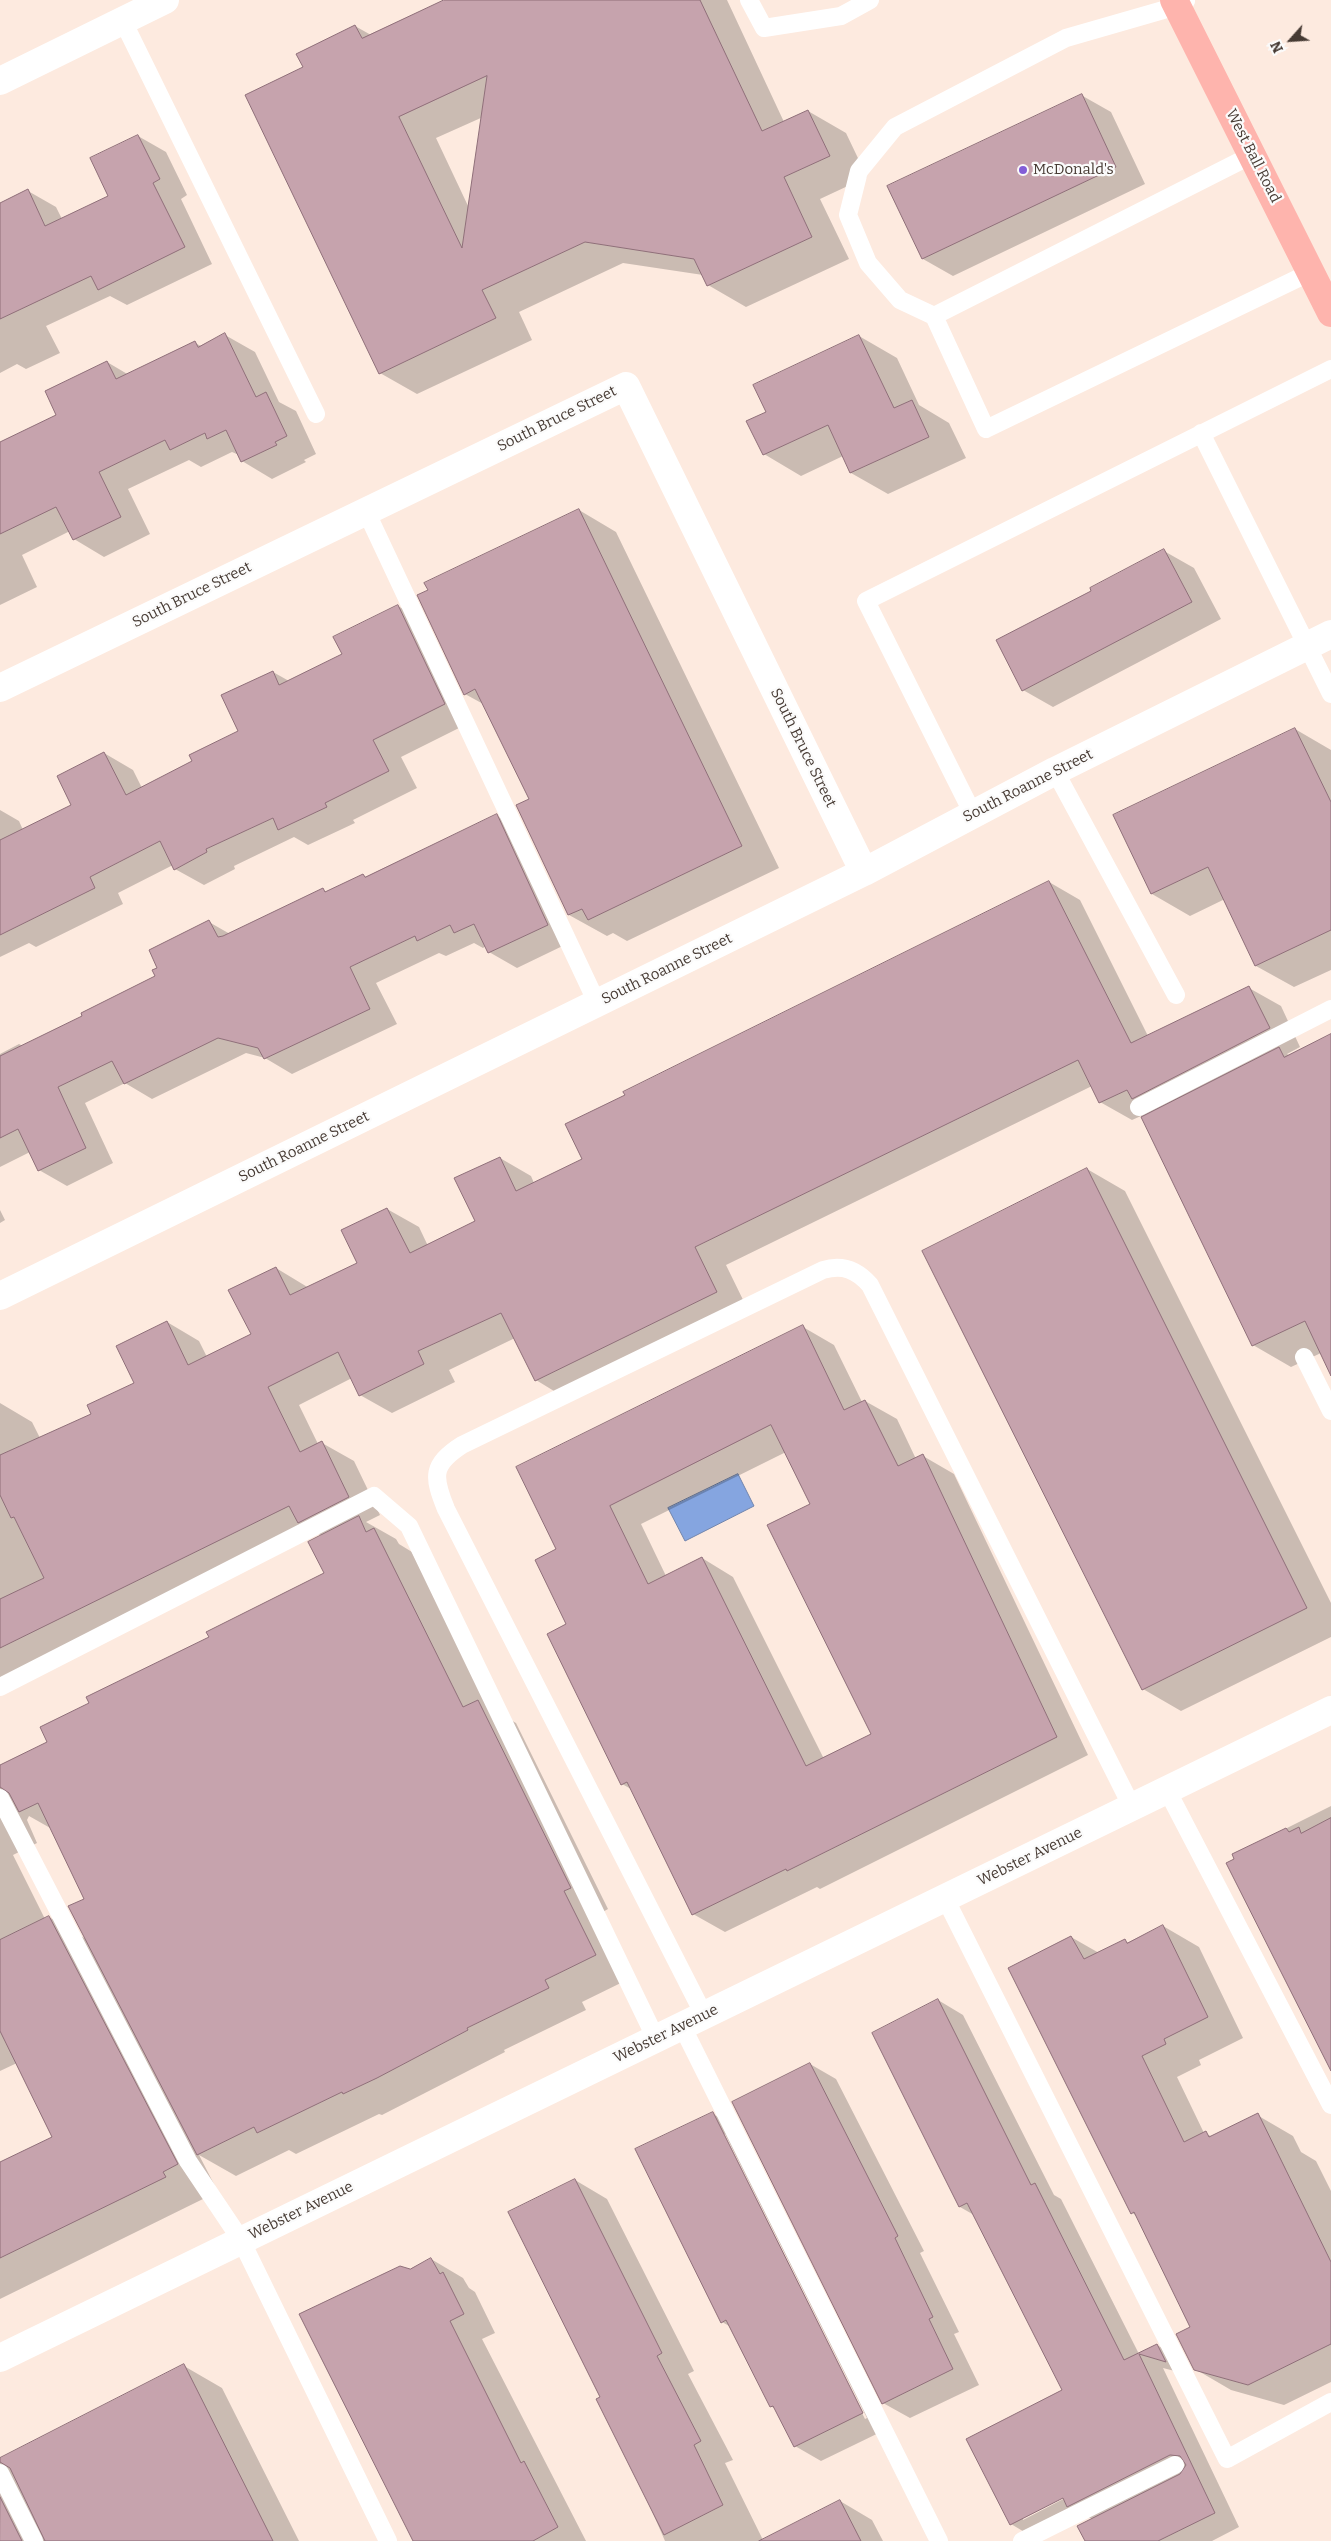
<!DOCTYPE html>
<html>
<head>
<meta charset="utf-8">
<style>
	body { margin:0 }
	#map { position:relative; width:1331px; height:2541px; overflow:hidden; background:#fdeadf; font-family:Bitter,serif }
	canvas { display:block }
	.north { position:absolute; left:1266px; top:15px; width:50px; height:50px; -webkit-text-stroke:4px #fbfbfb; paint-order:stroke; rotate:244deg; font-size:14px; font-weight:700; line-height:20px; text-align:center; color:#463a33 }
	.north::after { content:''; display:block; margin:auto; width:18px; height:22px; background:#463a33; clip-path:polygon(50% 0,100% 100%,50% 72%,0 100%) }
</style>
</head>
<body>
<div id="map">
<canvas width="1331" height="2541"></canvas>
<div class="north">N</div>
</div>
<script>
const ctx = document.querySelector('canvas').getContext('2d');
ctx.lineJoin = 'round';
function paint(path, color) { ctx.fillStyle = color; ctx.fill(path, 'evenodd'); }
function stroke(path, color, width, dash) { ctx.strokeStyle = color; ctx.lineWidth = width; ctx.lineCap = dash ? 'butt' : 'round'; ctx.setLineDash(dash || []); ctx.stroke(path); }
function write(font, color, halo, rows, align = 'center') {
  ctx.font = font + ' Bitter,serif'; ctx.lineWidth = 4.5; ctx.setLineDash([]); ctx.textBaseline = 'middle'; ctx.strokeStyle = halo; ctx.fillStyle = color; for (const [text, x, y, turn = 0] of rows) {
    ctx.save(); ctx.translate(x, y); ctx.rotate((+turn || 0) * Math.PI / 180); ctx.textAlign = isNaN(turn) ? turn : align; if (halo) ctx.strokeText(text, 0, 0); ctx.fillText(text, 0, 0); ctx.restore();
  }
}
const water = new Path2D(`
	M 738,1474 L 754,1506 L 685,1541 L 668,1508 Z`);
paint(water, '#85a5e0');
stroke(water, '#7285ac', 1);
paint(new Path2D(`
	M 447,0 L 727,0 L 784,122 L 808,111 L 846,133 L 867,177 L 820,199 L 849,259 L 746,307 L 708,285 L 703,275 L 623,263 L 519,312 L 532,340 L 417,394 L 380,373 L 305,68 L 355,26 L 371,35 ZM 483,117 L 469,208 L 436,138 Z
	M 1081,95 L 1111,112 L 1145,184 L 953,276 L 923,259 L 889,187 Z
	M 138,136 L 166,152 L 187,195 L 181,199 L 212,264 L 127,305 L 110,296 L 46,326 L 60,353 L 26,369 L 17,364 L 0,373 L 0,204 L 28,191 L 56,207 L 62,219 L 110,196 Z
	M 225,335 L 255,352 L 279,402 L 296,411 L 316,454 L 304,460 L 306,462 L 272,479 L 242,461 L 239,455 L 232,452 L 201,467 L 189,460 L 128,489 L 150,534 L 104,557 L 74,539 L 70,531 L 22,555 L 37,587 L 0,605 L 0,443 L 57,415 L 107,362 L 129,375 L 195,343 L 201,346 Z
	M 859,336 L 897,358 L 919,405 L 949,423 L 966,458 L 888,494 L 851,473 L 843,456 L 801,476 L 764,454 L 768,413 Z
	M 579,510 L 616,532 L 779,868 L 627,941 L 613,933 L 607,936 L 569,915 L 530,799 L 485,705 L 465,694 Z
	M 1164,551 L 1194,568 L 1221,619 L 1053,707 L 1023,690 L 1093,592 Z
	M 398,606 L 427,623 L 473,721 L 401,757 L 417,788 L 353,820 L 355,823 L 308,845 L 294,837 L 234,866 L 235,869 L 204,885 L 175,869 L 173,865 L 118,893 L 123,904 L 36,947 L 29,943 L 0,957 L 0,810 L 19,821 L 23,830 L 73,806 L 104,753 L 133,770 L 142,788 L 194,761 L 240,732 L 273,672 L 289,681 L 344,655 Z
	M 1295,729 L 1331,750 L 1331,970 L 1294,987 L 1256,966 L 1225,899 L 1190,916 L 1152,894 Z
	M 497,816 L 524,832 L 575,940 L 517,968 L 489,952 L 486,946 L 483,948 L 474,943 L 446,956 L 439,953 L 376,983 L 397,1024 L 292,1074 L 265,1058 L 246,1053 L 152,1099 L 125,1083 L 85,1103 L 113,1163 L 67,1186 L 39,1170 L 30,1152 L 0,1167 L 0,1054 L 19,1044 L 23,1046 L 84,1017 L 157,977 L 159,968 L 209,922 L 230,934 L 323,890 L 327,892 L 363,875 L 368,878 Z
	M 1049,882 L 1080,900 L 1148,1036 L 1249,988 L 1281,1006 L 1300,1047 L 1287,1054 L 1290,1056 L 1331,1036 L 1331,1373 L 1321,1353 L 1291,1367 L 1253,1345 L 1141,1116 L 1132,1120 L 1100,1102 L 1092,1086 L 726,1265 L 748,1310 L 567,1399 L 536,1380 L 515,1338 L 449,1370 L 455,1382 L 392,1413 L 360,1395 L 352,1378 L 299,1405 L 318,1444 L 322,1443 L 354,1461 L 380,1515 L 366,1522 L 396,1539 L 399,1544 L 412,1552 L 491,1709 L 516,1723 L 608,1909 L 601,1913 L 633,1977 L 582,2002 L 586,2010 L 504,2050 L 505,2052 L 382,2115 L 379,2114 L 296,2154 L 289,2150 L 236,2176 L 199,2155 L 215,2186 L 203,2199 L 0,2299 L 0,2164 L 53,2137 L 17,2063 L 0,2071 L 0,1767 L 49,1743 L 90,1704 L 325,1574 L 322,1536 L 310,1529 L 0,1680 L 0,1403 L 32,1422 L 40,1438 L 93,1414 L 136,1383 L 167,1322 L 199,1341 L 207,1357 L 252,1334 L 276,1268 L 309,1288 L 358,1264 L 387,1209 L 419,1227 L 428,1246 L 477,1222 L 500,1158 L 531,1176 L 534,1183 L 584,1159 ZM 29,1816 L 52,1829 L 86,1899 L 86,1939 L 49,1917 L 45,1919 L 13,1855 L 37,1843 L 27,1820 Z
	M 1087,1169 L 1125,1191 L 1331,1603 L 1331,1637 L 1181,1711 L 1143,1689 Z
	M 0,1210 L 5,1220 L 0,1223 Z
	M 803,1327 L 834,1345 L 862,1402 L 865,1401 L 897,1419 L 916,1459 L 923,1456 L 954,1474 L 1088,1755 L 820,1889 L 817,1887 L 725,1932 L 693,1914 L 631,1789 L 622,1784 L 568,1625 L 557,1550 ZM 786,1452 L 811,1505 L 873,1735 L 824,1759 L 733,1577 L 702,1558 L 666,1576 L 641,1524 Z
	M 1331,1806 L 1331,2069 L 1233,1855 Z
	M 1163,1926 L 1199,1947 L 1243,2038 L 1199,2060 L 1201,2065 L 1177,2077 L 1204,2133 L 1213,2137 L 1257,2115 L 1293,2136 L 1301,2152 L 1316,2161 L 1331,2191 L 1331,2382 L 1284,2405 L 1231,2390 L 1195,2369 L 1192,2328 L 1137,2216 L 1132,2213 L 1071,1937 L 1099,1953 L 1125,1941 L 1129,1943 Z
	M 938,2000 L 963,2015 L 1054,2195 L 1061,2199 L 1139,2354 L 1157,2345 L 1182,2360 L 1190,2375 L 1163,2368 L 1239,2527 L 1212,2541 L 1086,2541 L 1092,2519 L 1084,2515 L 1036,2539 L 1011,2524 L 1064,2390 L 974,2215 L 960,2207 ZM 1068,2494 L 1069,2496 L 1023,2520 L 1023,2517 Z
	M 810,2064 L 836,2079 L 924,2251 L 920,2253 L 959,2332 L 954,2334 L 979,2385 L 910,2418 L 883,2403 Z
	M 713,2114 L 739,2129 L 889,2428 L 821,2461 L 795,2446 L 775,2409 L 771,2406 L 731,2327 L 722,2322 ZM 723,2134 L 725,2134 L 867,2418 L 865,2419 Z
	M 575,2180 L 607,2199 L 694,2371 L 688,2374 L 733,2460 L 725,2463 L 763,2540 L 840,2501 L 872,2520 L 883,2541 L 665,2541 L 602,2397 Z
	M 431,2259 L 463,2278 L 469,2288 L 475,2292 L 495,2333 L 482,2339 L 586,2541 L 414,2541 L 410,2270 Z
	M 184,2366 L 222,2388 L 299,2541 L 0,2541 L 0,2459 Z`), '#0003');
const building = new Path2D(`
	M 444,0 L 700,0 L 762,131 L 808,110 L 830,156 L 784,177 L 812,237 L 707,286 L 694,259 L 585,242 L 482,290 L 496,318 L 379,374 L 245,95 L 303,67 L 296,54 L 355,25 L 362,38 ZM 487,76 L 462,248 L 399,117 Z
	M 1082,94 L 1116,167 L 922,259 L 887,186 Z
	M 138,135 L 160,179 L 153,183 L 185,247 L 98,290 L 91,276 L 0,319 L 0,203 L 28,189 L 45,226 L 108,196 L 90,158 Z
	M 225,333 L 256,397 L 266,392 L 287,436 L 275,442 L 277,445 L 241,462 L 226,430 L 207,439 L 205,433 L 170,450 L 165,440 L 99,472 L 121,517 L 73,540 L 56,507 L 0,534 L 0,442 L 56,415 L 45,391 L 107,361 L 116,379 L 195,341 L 198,347 Z
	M 859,335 L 894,408 L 912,400 L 929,437 L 850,473 L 828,425 L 763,455 L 746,421 L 766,412 L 753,385 Z
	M 579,509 L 742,846 L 588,920 L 582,909 L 568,915 L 516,805 L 529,799 L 475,689 L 464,695 L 417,595 L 428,590 L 424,583 Z
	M 1164,549 L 1192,602 L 1022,691 L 996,640 L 1091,591 L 1090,588 Z
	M 398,605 L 445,704 L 373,740 L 389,771 L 325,803 L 327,807 L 278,830 L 273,818 L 206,849 L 207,852 L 174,870 L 160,841 L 90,877 L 95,888 L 0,935 L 0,840 L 71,805 L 57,776 L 104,752 L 126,795 L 192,761 L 189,755 L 238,731 L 221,695 L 273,671 L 279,685 L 342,654 L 333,637 Z
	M 1295,728 L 1331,802 L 1331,930 L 1255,966 L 1208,867 L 1151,894 L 1113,815 Z
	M 497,814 L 548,925 L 488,953 L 474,924 L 454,933 L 450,925 L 417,941 L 415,936 L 350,967 L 370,1009 L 264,1059 L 258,1048 L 218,1038 L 124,1084 L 112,1061 L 58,1087 L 86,1148 L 38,1171 L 18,1129 L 0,1138 L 0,1056 L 82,1016 L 81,1013 L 155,976 L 152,970 L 157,968 L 149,950 L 209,920 L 218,937 L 223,936 L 323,888 L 325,892 L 363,874 L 365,877 Z
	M 1049,881 L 1131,1043 L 1249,986 L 1270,1028 L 1132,1099 L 1127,1090 L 1099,1103 L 1078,1060 L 695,1247 L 717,1292 L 535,1381 L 501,1313 L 418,1351 L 424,1364 L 359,1396 L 338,1352 L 268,1387 L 300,1452 L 322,1441 L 349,1497 L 298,1523 L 289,1506 L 0,1648 L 0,1599 L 44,1578 L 14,1517 L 11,1518 L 0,1495 L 0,1455 L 91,1414 L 87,1405 L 134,1383 L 116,1346 L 167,1321 L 188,1365 L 251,1334 L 228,1290 L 276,1267 L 290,1295 L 357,1263 L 341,1230 L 387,1208 L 410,1253 L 475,1221 L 454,1178 L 500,1157 L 516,1191 L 582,1159 L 565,1124 L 625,1095 L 623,1092 Z
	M 1331,1034 L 1331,1376 L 1305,1321 L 1252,1346 L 1141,1117 L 1279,1047 L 1284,1057 Z
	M 1087,1168 L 1307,1608 L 1142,1690 L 922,1251 Z
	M 803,1325 L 844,1410 L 865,1400 L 898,1466 L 923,1454 L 1057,1737 L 787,1871 L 786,1869 L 692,1915 L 627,1782 L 621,1785 L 547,1634 L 566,1624 L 535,1560 L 556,1549 L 516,1467 ZM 771,1425 L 810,1504 L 767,1525 L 871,1734 L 806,1766 L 702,1557 L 648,1584 L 610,1506 Z
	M 359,1516 L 366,1532 L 374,1528 L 463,1707 L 478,1700 L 571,1888 L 564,1891 L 596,1955 L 545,1980 L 549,1988 L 467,2028 L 468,2030 L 377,2078 L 343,2094 L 342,2092 L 257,2133 L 254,2127 L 197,2155 L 68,1906 L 84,1899 L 38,1803 L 19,1812 L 9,1793 L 0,1787 L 0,1765 L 47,1742 L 40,1727 L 89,1703 L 86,1697 L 209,1637 L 206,1632 L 324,1573 L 308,1542 Z
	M 1331,1818 L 1331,2071 L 1226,1863 L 1234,1859 L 1232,1854 L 1286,1828 L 1289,1832 L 1299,1827 L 1301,1833 Z
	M 49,1916 L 178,2164 L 163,2172 L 166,2177 L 0,2258 L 0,2162 L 52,2137 L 0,2031 L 0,1940 Z
	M 1163,1925 L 1208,2017 L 1164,2039 L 1166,2044 L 1142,2056 L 1184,2142 L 1206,2131 L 1209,2137 L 1258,2113 L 1331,2262 L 1331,2344 L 1248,2385 L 1194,2370 L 1176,2334 L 1190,2327 L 1134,2212 L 1131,2214 L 1008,1968 L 1071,1936 L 1084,1959 L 1125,1939 L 1127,1943 Z
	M 938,1999 L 1031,2185 L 1035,2183 L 1124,2360 L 1157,2344 L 1166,2362 L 1139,2354 L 1215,2513 L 1158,2541 L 1085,2541 L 1077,2526 L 1180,2474 L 1186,2465 L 1180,2456 L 1170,2455 L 1067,2507 L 1063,2498 L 1010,2525 L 966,2439 L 1062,2390 L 967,2203 L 959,2207 L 872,2033 Z
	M 810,2063 L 898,2236 L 895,2238 L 933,2317 L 929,2319 L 953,2369 L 882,2404 L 732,2102 Z
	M 713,2112 L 863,2413 L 794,2447 L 773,2406 L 770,2407 L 726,2320 L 721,2323 L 635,2149 Z
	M 575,2179 L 662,2353 L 657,2356 L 701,2441 L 694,2445 L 723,2505 L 664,2535 L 596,2399 L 600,2397 L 508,2212 Z
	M 431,2258 L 440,2274 L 443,2272 L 464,2314 L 450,2321 L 521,2463 L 524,2461 L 558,2527 L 533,2541 L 413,2541 L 299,2314 L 400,2266 L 410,2269 Z
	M 184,2364 L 273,2541 L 45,2541 L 10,2468 L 0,2462 L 0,2458 Z
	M 0,2497 L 22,2541 L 0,2541 Z
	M 840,2500 L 861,2541 L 759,2541 Z`);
paint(building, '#c6a3ad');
stroke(building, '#8f6f79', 1);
stroke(new Path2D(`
	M 749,0 L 764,28 L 841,16 L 870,0
	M 1186,1 L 1177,6 L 1066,38 L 895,127 L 859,171 L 848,215 L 868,263 L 900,300 L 934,316 L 1252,155
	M 123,21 L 316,414
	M 934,316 L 986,429 L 1311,272
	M 1201,433 L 1331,694
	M 366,511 L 597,1003
	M 1055,771 L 1176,995
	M 973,814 L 866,601 L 1331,369
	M 1139,1107 L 1331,1009
	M 1304,1357 L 1331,1411
	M 0,1687 L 374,1496 L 409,1526 L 656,2039
	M 1167,1790 L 1331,2105
	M 0,1798 L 188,2161 L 241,2240 L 388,2541
	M 945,1898 L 1227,2459 L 1331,2402
	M 704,2015 L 446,1509 C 433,1477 431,1465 462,1445 L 823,1270 C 843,1264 857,1270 870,1285 L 1132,1807
	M 682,2026 L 939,2541
	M 0,2473 L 34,2541
	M 1022,2541 L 1175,2465`), '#fff', 18);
stroke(new Path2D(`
	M 0,688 L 626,386 L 864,872
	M 0,1296 L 864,872 L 1055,771 L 1331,634
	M 0,2358 L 1331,1710`), '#fff', 28);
stroke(new Path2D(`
	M 0,81 L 165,0`), '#fff', 28);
stroke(new Path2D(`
	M 1174,0 L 1331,313`), '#feb4ad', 28);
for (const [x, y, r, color] of [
	[1023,170,5,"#835dd7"]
]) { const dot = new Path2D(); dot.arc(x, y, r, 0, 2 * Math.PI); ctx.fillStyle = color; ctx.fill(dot); stroke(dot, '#fbfbfb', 2); }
write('15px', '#463a33', '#fbfbfb', [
	["West Ball Road",1253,156,63],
	["South Bruce Street",557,419,-26],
	["South Bruce Street",192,595,-26],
	["South Bruce Street",803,748,64],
	["South Roanne Street",1028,786,-27],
	["South Roanne Street",667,969,-26],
	["South Roanne Street",304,1147,-26],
	["Webster Avenue",1030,1857,-26],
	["Webster Avenue",666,2034,-26],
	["Webster Avenue",301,2211,-26]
]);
write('15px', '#463a33', '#fbfbfb', [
	["McDonald's",1033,170]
], 'left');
</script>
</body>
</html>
